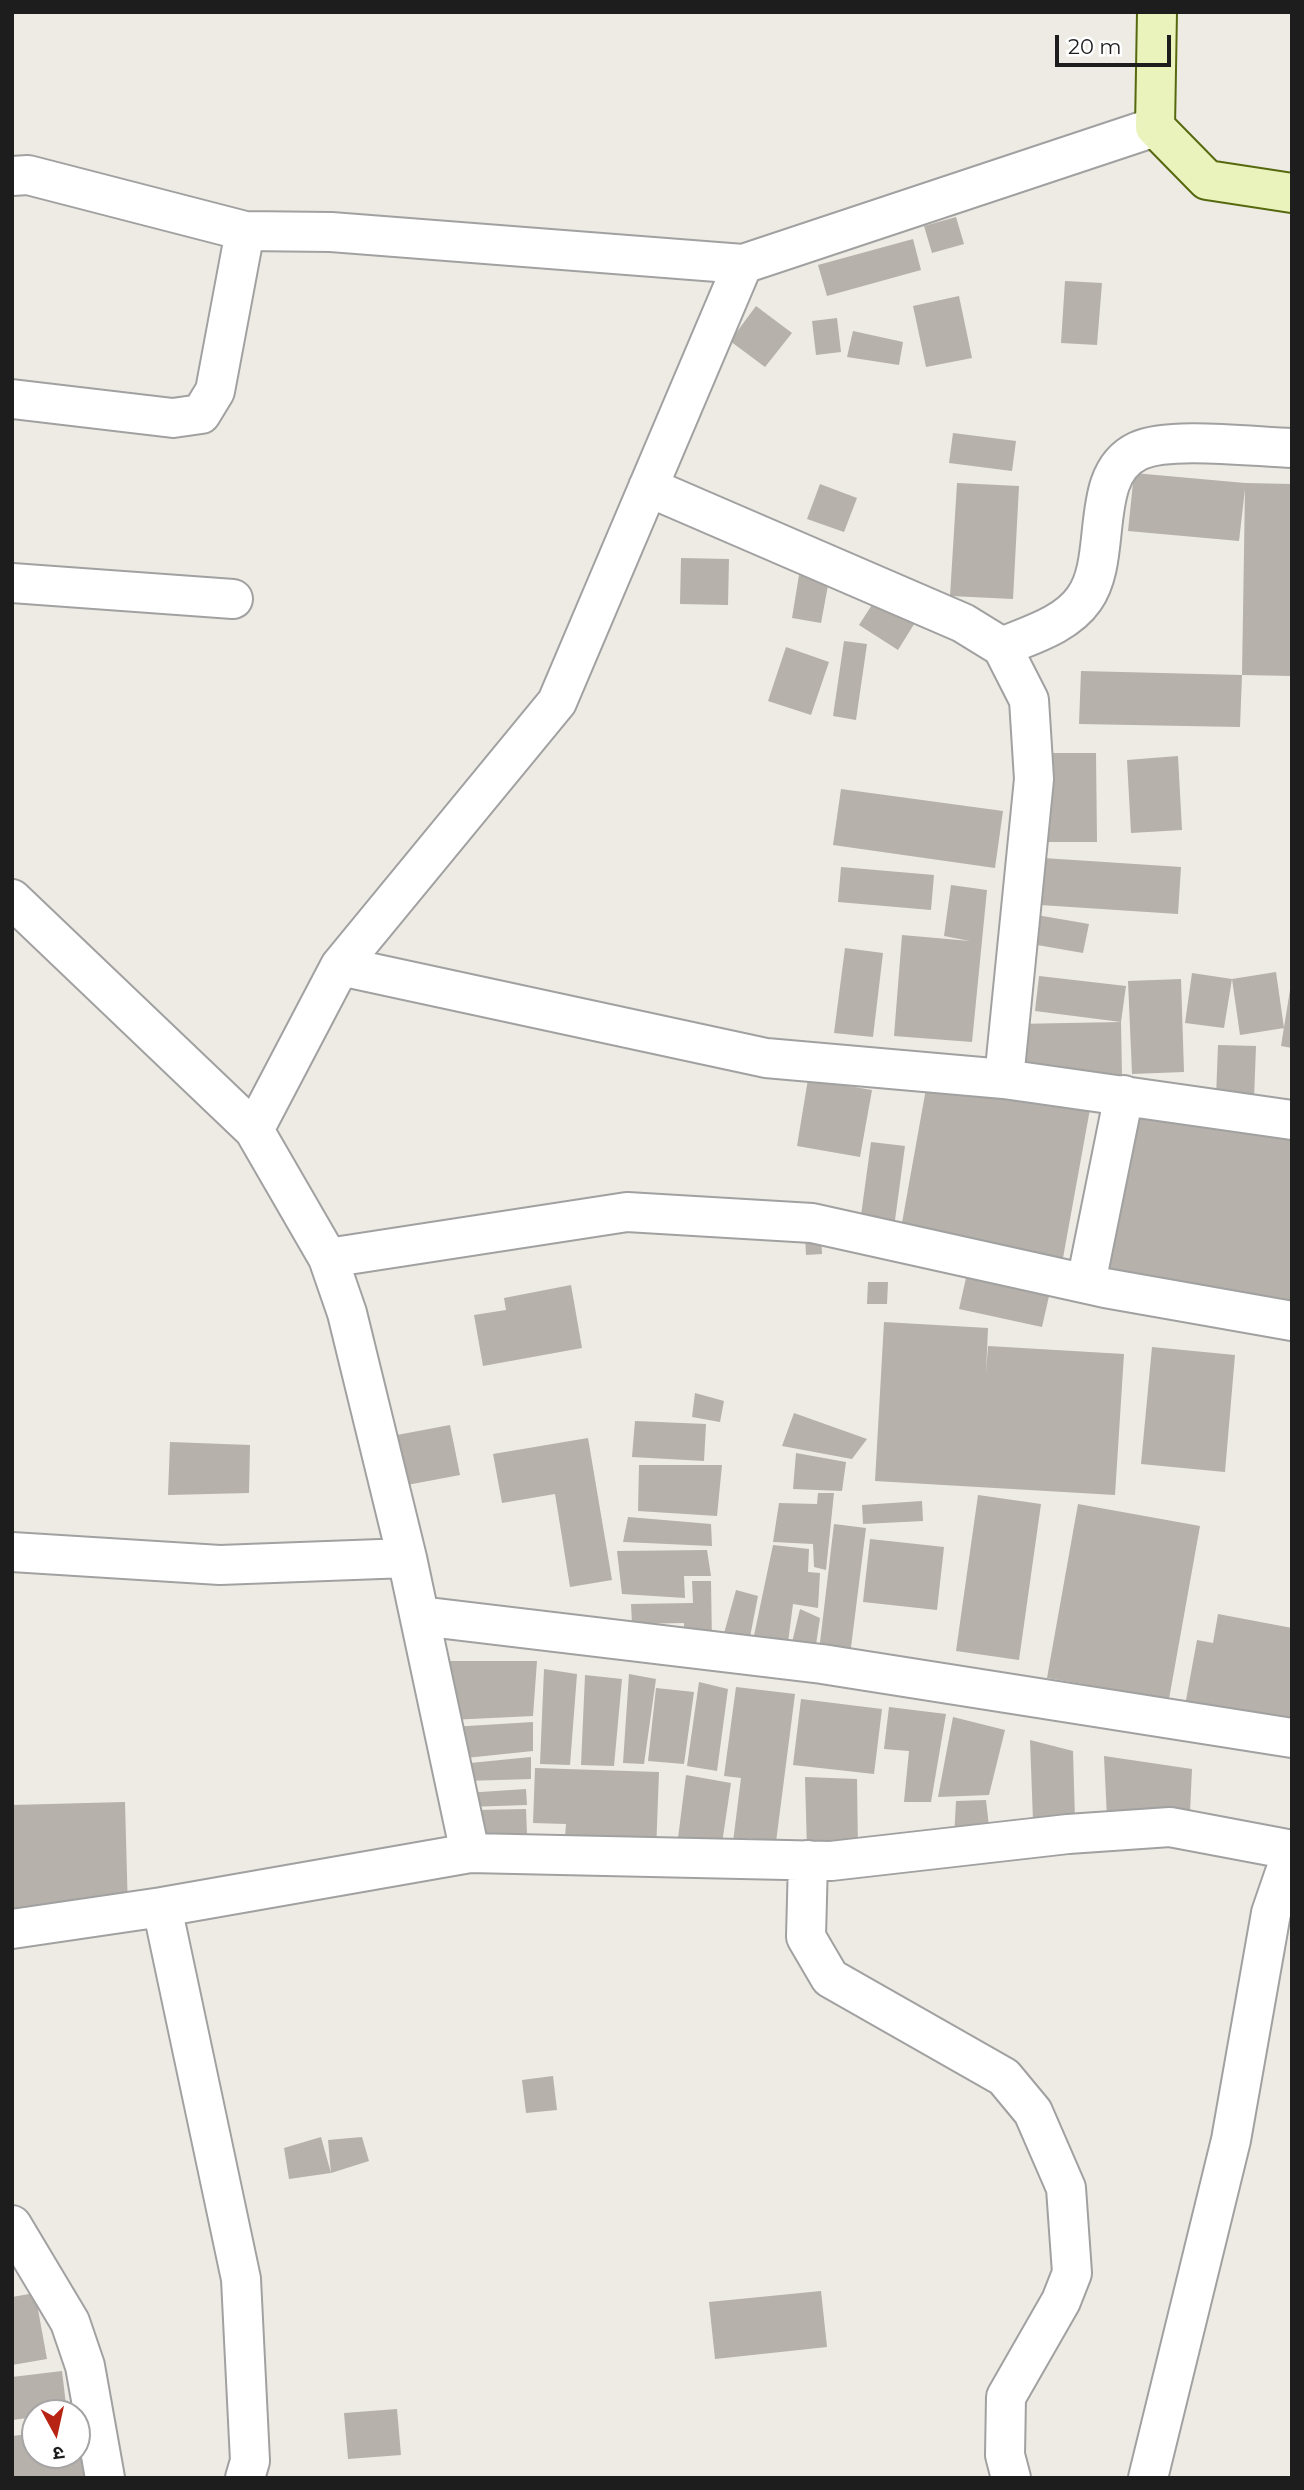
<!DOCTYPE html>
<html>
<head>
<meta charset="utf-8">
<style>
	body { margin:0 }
	#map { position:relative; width:1304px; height:2490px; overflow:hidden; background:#edebe4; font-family:Montserrat,"Noto Sans Devanagari",sans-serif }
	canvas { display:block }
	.frame { position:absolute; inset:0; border:14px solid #1d1d1d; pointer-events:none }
	.north { position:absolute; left:21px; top:2399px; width:70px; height:70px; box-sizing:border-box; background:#fff; border:2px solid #a5a5a5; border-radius:50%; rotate:172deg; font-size:19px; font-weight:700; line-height:28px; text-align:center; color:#1d1d1d }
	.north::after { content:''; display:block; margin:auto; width:24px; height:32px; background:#b72413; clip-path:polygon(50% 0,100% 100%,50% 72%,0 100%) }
	.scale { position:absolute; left:1055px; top:35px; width:116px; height:32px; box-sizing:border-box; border:4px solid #1d1d1d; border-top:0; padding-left:9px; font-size:21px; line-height:24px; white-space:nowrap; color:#1d1d1d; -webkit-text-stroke:5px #fff; paint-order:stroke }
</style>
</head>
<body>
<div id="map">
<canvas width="1304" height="2490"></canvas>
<div class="frame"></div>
<div class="north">उ</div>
<div class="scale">20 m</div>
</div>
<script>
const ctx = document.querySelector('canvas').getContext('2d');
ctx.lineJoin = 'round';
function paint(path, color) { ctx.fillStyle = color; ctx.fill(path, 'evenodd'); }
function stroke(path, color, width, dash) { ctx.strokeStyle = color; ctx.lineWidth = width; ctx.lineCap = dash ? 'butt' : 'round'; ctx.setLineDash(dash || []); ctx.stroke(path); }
paint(new Path2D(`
	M 956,217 L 964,244 L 932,253 L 924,226 Z
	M 913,239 L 921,270 L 827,296 L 818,265 Z
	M 1065,281 L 1102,283 L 1097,345 L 1061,343 Z
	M 959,296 L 972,358 L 926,367 L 913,306 Z
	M 756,306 L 792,333 L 765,367 L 730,341 Z
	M 837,318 L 841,352 L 816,355 L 812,321 Z
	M 853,331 L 903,342 L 899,365 L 847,357 Z
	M 953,433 L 1016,441 L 1012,471 L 949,463 Z
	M 1134,473 L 1245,483 L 1292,484 L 1292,676 L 1242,675 L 1240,727 L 1079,724 L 1081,671 L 1242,675 L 1245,489 L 1239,541 L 1128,531 Z
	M 957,483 L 1019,486 L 1013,599 L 950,596 Z
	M 820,484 L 857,498 L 844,532 L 807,519 Z
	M 681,558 L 729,559 L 728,605 L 680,604 Z
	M 799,575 L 829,580 L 821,623 L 792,618 Z
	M 877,597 L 916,621 L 898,650 L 859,625 Z
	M 844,641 L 867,644 L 856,720 L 833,716 Z
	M 786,647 L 829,662 L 811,715 L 768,701 Z
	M 1037,753 L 1096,753 L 1097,842 L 1037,842 Z
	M 1178,756 L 1182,830 L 1131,833 L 1127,760 Z
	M 841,789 L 1003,811 L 995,868 L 833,845 Z
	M 1028,857 L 1181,867 L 1178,914 L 1025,904 Z
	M 841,867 L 934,875 L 931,910 L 838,902 Z
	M 951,885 L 987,890 L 972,1042 L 894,1036 L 902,935 L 970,941 L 944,936 Z
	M 1025,913 L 1089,924 L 1083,953 L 1020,942 Z
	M 845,948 L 883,953 L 873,1037 L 834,1033 Z
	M 1276,972 L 1284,1028 L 1240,1035 L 1232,979 L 1224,1028 L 1185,1023 L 1192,973 L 1232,979 Z
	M 1039,976 L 1126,986 L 1121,1022 L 1122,1077 L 1017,1080 L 1015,1024 L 1121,1022 L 1035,1011 Z
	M 1181,979 L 1184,1072 L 1132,1074 L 1128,981 Z
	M 1290,990 L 1292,990 L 1292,1048 L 1281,1046 Z
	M 1218,1045 L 1256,1046 L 1254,1099 L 1216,1098 Z
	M 808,1079 L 872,1090 L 860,1157 L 797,1146 Z
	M 927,1083 L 1092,1098 L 1061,1269 L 900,1234 Z
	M 1134,1106 L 1292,1135 L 1292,1311 L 1103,1276 Z
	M 871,1142 L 905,1146 L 893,1235 L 859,1230 Z
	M 821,1234 L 822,1254 L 806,1255 L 805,1235 Z
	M 966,1278 L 1049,1296 L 1042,1327 L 959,1309 Z
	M 868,1282 L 888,1282 L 887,1304 L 867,1304 Z
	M 571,1285 L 582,1348 L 483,1366 L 474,1315 L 506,1310 L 504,1298 Z
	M 884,1322 L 988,1328 L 986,1374 L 988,1346 L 1124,1354 L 1115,1495 L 875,1481 Z
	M 1152,1347 L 1235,1355 L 1225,1472 L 1141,1464 Z
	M 695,1393 L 724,1401 L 720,1422 L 692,1417 Z
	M 794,1413 L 867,1439 L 852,1459 L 782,1446 Z
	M 635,1421 L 706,1424 L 704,1461 L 632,1457 Z
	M 450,1425 L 460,1475 L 407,1485 L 397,1435 Z
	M 588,1438 L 612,1580 L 570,1587 L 555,1494 L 502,1503 L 493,1454 Z
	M 170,1442 L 250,1445 L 249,1493 L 168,1495 Z
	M 796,1453 L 846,1462 L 842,1491 L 793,1489 Z
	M 639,1465 L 722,1465 L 717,1516 L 638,1511 Z
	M 818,1493 L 834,1493 L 826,1570 L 814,1567 L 813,1544 L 773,1542 L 779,1503 L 817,1504 Z
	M 978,1495 L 1041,1504 L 1019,1660 L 956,1651 Z
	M 922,1501 L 923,1521 L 863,1524 L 862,1505 Z
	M 1078,1504 L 1200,1526 L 1169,1699 L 1047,1678 Z
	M 628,1517 L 711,1524 L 712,1546 L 623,1542 Z
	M 834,1524 L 866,1528 L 850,1655 L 819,1651 Z
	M 870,1539 L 944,1547 L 937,1610 L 863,1602 Z
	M 773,1545 L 809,1549 L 808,1572 L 820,1573 L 818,1608 L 793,1604 L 787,1650 L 752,1645 Z
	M 707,1550 L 711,1576 L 684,1576 L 685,1598 L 622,1594 L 617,1551 Z
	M 692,1581 L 711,1581 L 712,1644 L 684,1645 L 684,1623 L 632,1624 L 631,1604 L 693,1603 Z
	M 736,1590 L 758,1596 L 749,1642 L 723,1637 Z
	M 800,1609 L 820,1618 L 814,1658 L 790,1651 Z
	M 1218,1614 L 1292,1628 L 1292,1731 L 1184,1711 L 1197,1640 L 1213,1643 Z
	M 446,1661 L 537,1661 L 533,1716 L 450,1720 Z
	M 544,1669 L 577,1674 L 570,1765 L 540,1764 Z
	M 629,1674 L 656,1679 L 644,1764 L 623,1763 Z
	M 585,1675 L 622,1679 L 614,1766 L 581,1765 Z
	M 699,1682 L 728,1689 L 717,1771 L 687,1766 Z
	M 736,1687 L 795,1694 L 776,1842 L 748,1838 L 746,1851 L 732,1850 L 741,1778 L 724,1776 Z
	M 656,1688 L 694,1692 L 684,1764 L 648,1761 Z
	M 801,1699 L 882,1709 L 874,1774 L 793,1765 Z
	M 889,1707 L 946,1714 L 931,1802 L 904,1802 L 909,1751 L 884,1749 Z
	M 953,1717 L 1005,1730 L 989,1795 L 938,1797 Z
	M 533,1722 L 533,1751 L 456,1759 L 451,1727 Z
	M 1030,1740 L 1073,1751 L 1075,1820 L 1033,1821 Z
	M 1104,1756 L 1192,1769 L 1190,1812 L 1107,1818 Z
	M 531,1757 L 531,1779 L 465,1781 L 460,1764 Z
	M 535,1768 L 659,1772 L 656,1852 L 564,1849 L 566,1824 L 533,1823 Z
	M 686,1775 L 731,1783 L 721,1850 L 677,1846 Z
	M 805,1777 L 857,1779 L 858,1852 L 807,1851 Z
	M 526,1789 L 527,1805 L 467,1807 L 465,1793 Z
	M 986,1800 L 990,1836 L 954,1839 L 956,1801 Z
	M 125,1802 L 128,1912 L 12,1914 L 12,1805 Z
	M 526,1809 L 527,1834 L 483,1836 L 476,1810 Z
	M 553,2076 L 557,2110 L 526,2113 L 522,2080 Z
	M 321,2137 L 331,2173 L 289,2179 L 284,2148 Z
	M 362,2137 L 369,2161 L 331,2173 L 328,2140 Z
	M 821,2291 L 827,2347 L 715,2359 L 709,2302 Z
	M 35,2293 L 47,2359 L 12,2365 L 12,2297 Z
	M 62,2371 L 67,2413 L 35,2413 L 35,2417 L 12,2420 L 12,2377 Z
	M 397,2409 L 401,2455 L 348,2459 L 344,2413 Z
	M 77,2429 L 86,2478 L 12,2478 L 12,2436 L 35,2433 L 35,2455 L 77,2455 Z`), '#b6b1aa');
const street = new Path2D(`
	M 12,176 L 28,175 L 245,231 L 331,232 L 743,264
	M 12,399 L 173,418 L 201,414 L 215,391 L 245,231
	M 648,487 L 963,623 L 1002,647 L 1029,700 L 1034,779 L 1004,1079
	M 12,583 L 233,599
	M 1002,647 C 1030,635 1066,625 1084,599 C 1114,558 1087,475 1138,451 C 1169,436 1255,447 1292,448
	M 12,899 L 254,1130
	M 340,966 L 766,1058 L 1004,1079 L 1292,1120
	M 328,1258 L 627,1212 L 812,1223 L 1105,1288 L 1292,1321
	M 1086,1283 L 1124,1095
	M 12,1552 L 220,1565 L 407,1558
	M 420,1616 L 822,1664 L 1292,1738
	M 470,1853 L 831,1861 L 1068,1834 L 1170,1827 L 1292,1850
	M 808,1860 L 806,1937 L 830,1978 L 1004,2077 L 1033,2112 L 1066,2188 L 1072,2273 L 1061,2301 L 1006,2397 L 1005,2455 L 1011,2478
	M 12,1929 L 162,1907
	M 12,2225 L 70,2322 L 85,2366 L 105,2478
	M 245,2478 L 250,2461 L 241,2279 L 162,1907 L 470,1853 L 407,1558 L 347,1313 L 328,1258 L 254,1130 L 340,966 L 557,702 L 743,264 L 1155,127
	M 1148,2478 L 1231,2140 L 1271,1913 L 1292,1852`);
const secondary = new Path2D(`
	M 1157,12 L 1155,127 L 1207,180 L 1292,193`);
stroke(street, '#a1a1a1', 42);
stroke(secondary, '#56690f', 42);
stroke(street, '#fff', 38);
stroke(secondary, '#ebf3bd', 38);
</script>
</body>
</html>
